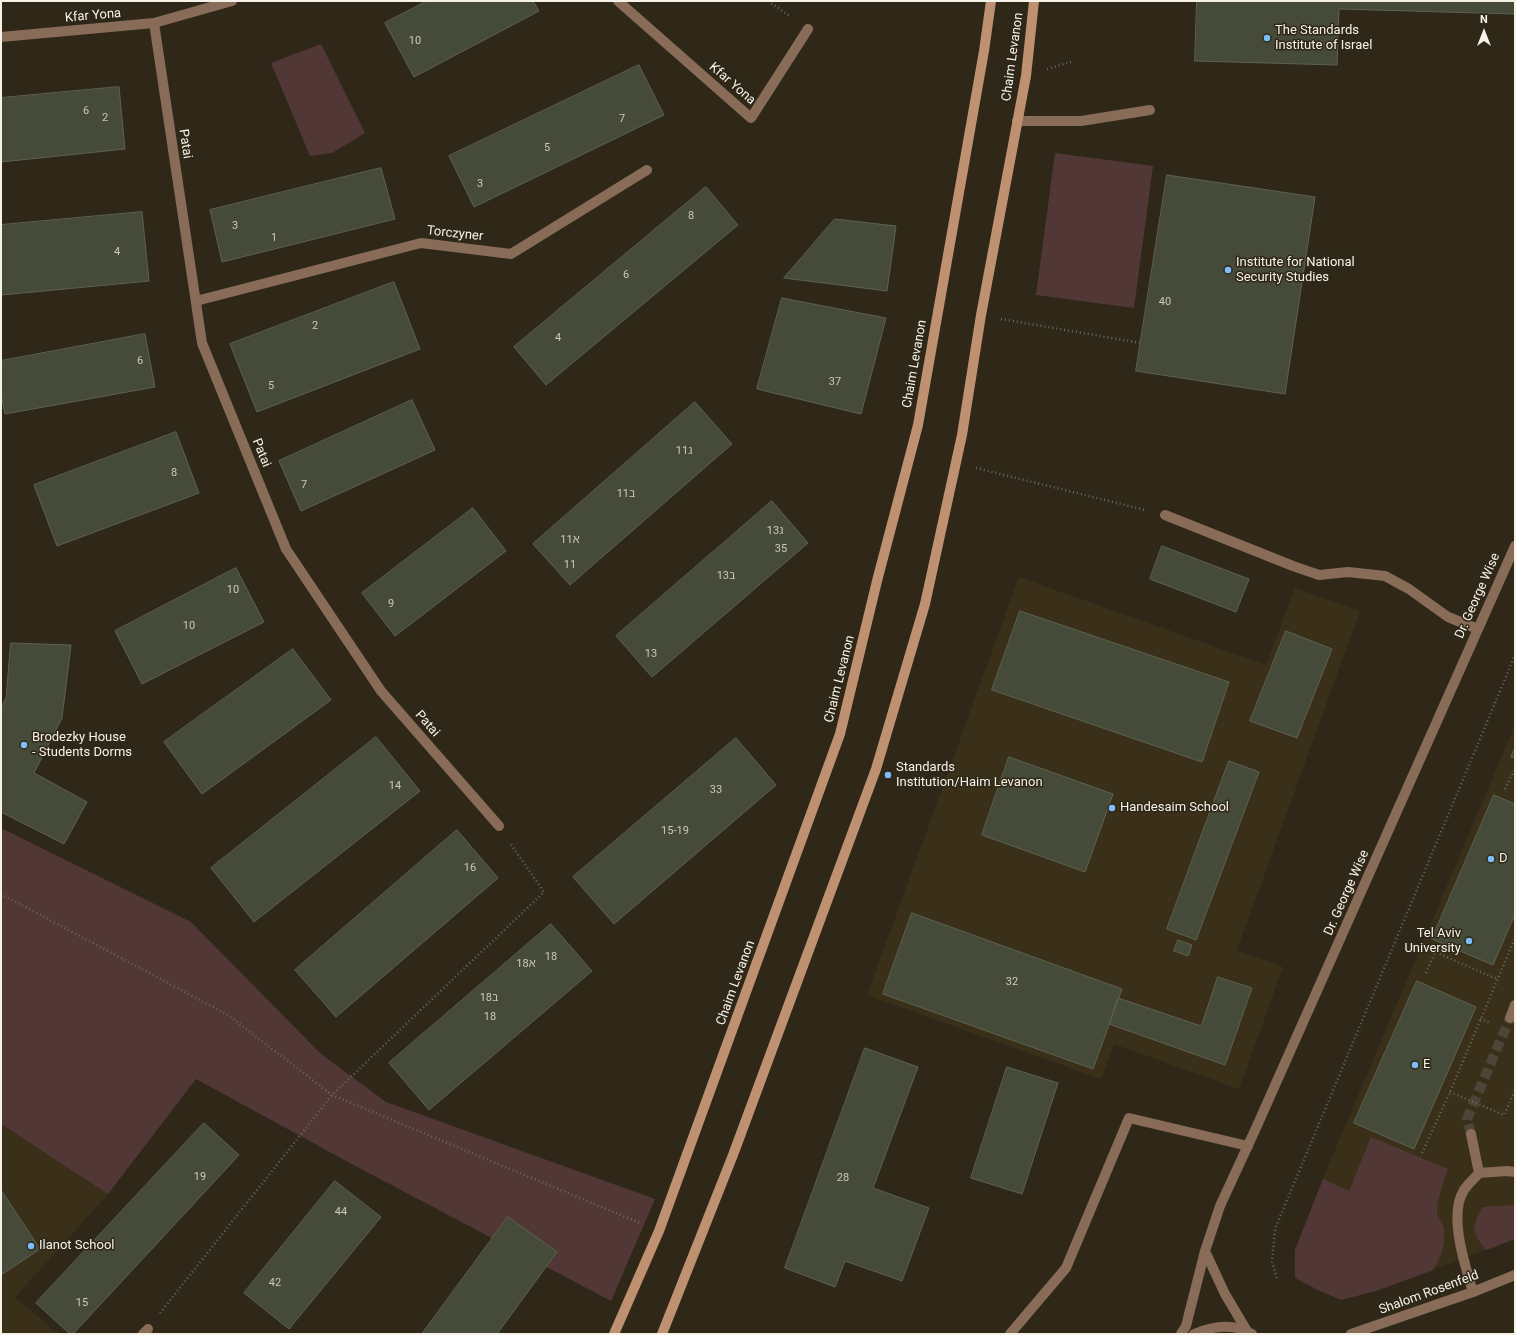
<!DOCTYPE html>
<html>
<head>
<meta charset="utf-8">
<style>
	body { margin:0 }
	#map { position:relative; width:1516px; height:1335px; overflow:hidden; background:#2f2819; font-family:Roboto,sans-serif }
	canvas { display:block }
	.frame { position:absolute; inset:0; border:2px solid #f7f2e8; pointer-events:none }
	.north { position:absolute; left:1464px; top:12px; width:40px; height:40px; -webkit-text-stroke:3px #2f2819; paint-order:stroke; rotate:0deg; font-size:11px; font-weight:700; line-height:16px; text-align:center; color:#f7f2e8 }
	.north::after { content:''; display:block; margin:auto; width:14px; height:18px; background:#f7f2e8; clip-path:polygon(50% 0,100% 100%,50% 72%,0 100%) }
</style>
</head>
<body>
<div id="map">
<canvas width="1516" height="1335"></canvas>
<div class="frame"></div>
<div class="north">N</div>
</div>
<script>
const ctx = document.querySelector('canvas').getContext('2d');
ctx.lineJoin = 'round';
function paint(path, color) { ctx.fillStyle = color; ctx.fill(path, 'evenodd'); }
function stroke(path, color, width, dash) { ctx.strokeStyle = color; ctx.lineWidth = width; ctx.lineCap = dash ? 'butt' : 'round'; ctx.setLineDash(dash || []); ctx.stroke(path); }
function write(font, color, halo, rows, align = 'center') {
  ctx.font = font + ' Roboto,"Noto Sans Hebrew",sans-serif'; ctx.lineWidth = 3; ctx.setLineDash([]); ctx.textBaseline = 'middle'; ctx.strokeStyle = halo; ctx.fillStyle = color; for (const [text, x, y, turn = 0] of rows) {
    ctx.save(); ctx.translate(x, y); ctx.rotate((+turn || 0) * Math.PI / 180); ctx.textAlign = isNaN(turn) ? turn : align; if (halo) ctx.strokeText(text, 0, 0); ctx.fillText(text, 0, 0); ctx.restore();
  }
}
paint(new Path2D(`
	M 1019,577 L 1266,665 L 1295,588 L 1360,611 L 1237,950 L 1283,967 L 1239,1089 L 1114,1044 L 1101,1079 L 867,995 Z
	M 1515,725 L 1515,1239 L 1376,1291 L 1341,1300 L 1320,1291 L 1295,1278 L 1295,1250 L 1332,1157 Z
	M 1,1124 L 108,1194 L 15,1297 L 58,1334 L 1,1334 Z`), '#3a301a');
paint(new Path2D(`
	M 321,44 L 365,133 L 332,153 L 310,156 L 271,63 Z
	M 1055,153 L 1153,166 L 1134,308 L 1036,295 Z
	M 1,828 L 191,922 L 321,1054 L 386,1102 L 655,1199 L 611,1301 L 348,1162 L 196,1079 L 108,1194 L 1,1124 Z
	M 1371,1137 L 1448,1169 C 1444,1179 1437,1201 1437,1212 C 1437,1216 1442,1221 1443,1226 C 1447,1243 1441,1256 1433,1270 L 1376,1291 L 1341,1300 L 1320,1291 L 1295,1278 L 1295,1250 L 1323,1179 L 1349,1191 Z
	M 1515,1205 L 1515,1239 L 1486,1250 C 1471,1231 1471,1228 1483,1207 Z`), '#513836');
const building = new Path2D(`
	M 427,1 L 533,1 L 539,11 L 414,77 L 385,23 Z
	M 1197,1 L 1515,1 L 1515,14 L 1339,9 L 1337,65 L 1195,61 Z
	M 639,65 L 664,115 L 474,207 L 449,156 Z
	M 119,87 L 125,149 L 1,162 L 1,98 Z
	M 381,168 L 395,219 L 222,262 L 210,210 Z
	M 1167,175 L 1315,197 L 1285,394 L 1136,371 Z
	M 706,187 L 738,225 L 546,385 L 514,347 Z
	M 142,212 L 149,281 L 1,295 L 1,225 Z
	M 835,219 L 896,226 L 887,291 L 784,278 Z
	M 394,282 L 420,349 L 257,412 L 230,344 Z
	M 782,298 L 886,318 L 861,414 L 757,389 Z
	M 145,334 L 155,387 L 5,414 L 1,394 L 1,361 Z
	M 412,400 L 435,450 L 301,511 L 279,461 Z
	M 695,402 L 732,444 L 570,585 L 533,544 Z
	M 176,432 L 199,493 L 57,546 L 34,485 Z
	M 772,501 L 808,543 L 652,677 L 616,636 Z
	M 473,508 L 506,551 L 395,636 L 362,593 Z
	M 1162,546 L 1249,579 L 1236,612 L 1150,579 Z
	M 236,568 L 264,622 L 142,684 L 115,631 Z
	M 1020,611 L 1229,682 L 1202,762 L 992,690 Z
	M 1286,631 L 1332,649 L 1297,738 L 1250,721 Z
	M 11,643 L 71,645 L 62,718 L 34,773 L 87,802 L 64,844 L 1,812 L 1,709 L 6,698 Z
	M 293,649 L 331,700 L 202,794 L 164,742 Z
	M 376,737 L 420,791 L 254,922 L 211,868 Z
	M 736,738 L 776,785 L 614,924 L 573,877 Z
	M 1515,748 L 1515,758 L 1511,757 Z
	M 1009,757 L 1113,794 L 1085,872 L 982,835 Z
	M 1229,761 L 1259,772 L 1196,940 L 1167,929 Z
	M 1494,795 L 1515,804 L 1515,914 L 1493,965 L 1432,939 Z
	M 457,830 L 498,878 L 336,1017 L 295,970 Z
	M 912,913 L 1122,989 L 1093,1069 L 883,994 Z
	M 551,924 L 592,971 L 429,1110 L 389,1063 Z
	M 1178,940 L 1192,945 L 1188,956 L 1174,951 Z
	M 1218,977 L 1252,988 L 1225,1065 L 1109,1024 L 1118,998 L 1201,1026 Z
	M 1417,981 L 1476,1007 L 1414,1149 L 1354,1123 Z
	M 865,1048 L 918,1067 L 873,1188 L 929,1208 L 902,1281 L 845,1261 L 835,1287 L 785,1268 Z
	M 1007,1067 L 1058,1083 L 1022,1194 L 971,1178 Z
	M 204,1123 L 239,1155 L 73,1334 L 70,1334 L 36,1303 Z
	M 335,1181 L 381,1217 L 289,1329 L 244,1293 Z
	M 1,1190 L 40,1249 L 1,1275 Z
	M 508,1217 L 557,1252 L 497,1334 L 422,1334 Z`);
paint(building, '#464a39');
stroke(building, '#5d6251', 1);
stroke(new Path2D(`
	M 1471,1134 L 1467,1119 L 1510,1018`), '#4d4638', 10, [10, 5]);
stroke(new Path2D(`
	M 768,1 L 791,17
	M 1047,69 L 1074,61
	M 1001,319 L 1141,343
	M 976,468 L 1145,510
	M 1505,789 L 1514,771 L 1515,771
	M 1,894 L 228,1015 L 332,1095 L 640,1223
	M 1426,973 L 1435,952 L 1497,979
	M 1480,1019 L 1491,1023
	M 1450,1092 L 1504,1115 L 1515,1090
	M 1422,1153 L 1450,1092 L 1515,938
	M 1277,1278 L 1272,1262 L 1275,1229 L 1515,655
	M 160,1313 L 332,1095 L 544,892 L 510,843`), '#6d675a', 2.5, [1, 3]);
stroke(new Path2D(`
	M 1017,121 L 1081,121 L 1150,110
	M 1473,1292 C 1465,1265 1448,1215 1464,1190 C 1468,1184 1474,1179 1479,1173 L 1507,1171 L 1515,1172
	M 1010,1334 L 1066,1268 L 1129,1118 L 1248,1146`), '#886c58', 10);
stroke(new Path2D(`
	M 1510,1018 L 1515,1005
	M 1471,1134 L 1479,1173`), '#886c58', 10);
stroke(new Path2D(`
	M 618,1 L 751,118 L 808,29
	M 154,23 L 202,343 L 286,549 L 381,691 L 499,826
	M 1,37 L 154,23 L 232,1
	M 196,301 L 421,243 L 511,254 L 647,170
	M 1165,515 L 1293,566 L 1319,575 L 1348,572 L 1385,576 L 1409,589 L 1448,617 L 1478,629
	M 1205,1251 L 1225,1294 L 1247,1331
	M 143,1334 L 148,1329
	M 1181,1334 L 1186,1326 L 1205,1251 L 1220,1206 L 1256,1128 L 1515,546`), '#886c58', 10);
stroke(new Path2D(`
	M 1194,1334 C 1213,1326 1234,1323 1252,1334
	M 1351,1334 L 1473,1292 L 1515,1275`), '#886c58', 10);
stroke(new Path2D(`
	M 614,1334 L 659,1231 L 840,734 L 877,581 L 918,425 L 984,51 L 991,1
	M 662,1334 L 733,1155 L 876,769 L 925,604 L 962,435 L 981,315 L 1026,76 L 1034,1`), '#bf9171', 10);
for (const [x, y, r, color] of [
	[1267,38,4,"#7cbef9"],
	[1228,270,4,"#7cbef9"],
	[24,745,4,"#7cbef9"],
	[888,775,4,"#7cbef9"],
	[1112,808,4,"#7cbef9"],
	[1491,859,4,"#7cbef9"],
	[1469,941,4,"#7cbef9"],
	[1415,1065,4,"#7cbef9"],
	[31,1246,4,"#7cbef9"]
]) { const dot = new Path2D(); dot.arc(x, y, r, 0, 2 * Math.PI); ctx.fillStyle = color; ctx.fill(dot); stroke(dot, '#2f2819', 1.5); }
write('11px', '#cbc8bc', null, [
	["10",415,41],
	["6",86,111],
	["2",105,118],
	["7",622,119],
	["5",547,148],
	["3",480,184],
	["8",691,216],
	["3",235,226],
	["1",274,238],
	["4",117,252],
	["6",626,275],
	["40",1165,302],
	["2",315,326],
	["4",558,338],
	["6",140,361],
	["37",835,382],
	["5",271,386],
	["11ג",684,451],
	["8",174,473],
	["7",304,485],
	["11ב",626,494],
	["13ג",775,531],
	["11א",570,540],
	["35",781,549],
	["11",570,565],
	["13ב",726,576],
	["10",233,590],
	["9",391,604],
	["10",189,626],
	["13",651,654],
	["14",395,786],
	["33",716,790],
	["15-19",675,831],
	["16",470,868],
	["18",551,957],
	["18א",526,964],
	["32",1012,982],
	["18ב",489,998],
	["18",490,1017],
	["19",200,1177],
	["28",843,1178],
	["44",341,1212],
	["42",275,1283],
	["15",82,1303]
]);
write('13px', '#f7f2e8', '#2f2819', [
	["Kfar Yona",93,16,-5],
	["Chaim Levanon",1013,57,-82],
	["Kfar Yona",732,84,41],
	["Patai",185,144,81],
	["Torczyner",455,234,6],
	["Chaim Levanon",915,364,-80],
	["Patai",261,453,68],
	["Dr. George Wise",1478,596,-66],
	["Chaim Levanon",840,679,-76],
	["Patai",427,724,49],
	["Dr. George Wise",1347,893,-66],
	["Chaim Levanon",736,983,-70],
	["Shalom Rosenfeld",1429,1293,-20]
]);
write('13px', '#f7f2e8', '#2f2819', [
	["The Standards",1275,31],
	["Institute of Israel",1275,46],
	["Institute for National",1236,263],
	["Security Studies",1236,278],
	["Brodezky House",32,738],
	["- Students Dorms",32,753],
	["Standards",896,768],
	["Institution/Haim Levanon",896,783],
	["Handesaim School",1120,808],
	["D",1499,859],
	["Tel Aviv",1461,934,"right"],
	["University",1461,949,"right"],
	["E",1423,1065],
	["Ilanot School",39,1246]
], 'left');
</script>
</body>
</html>
